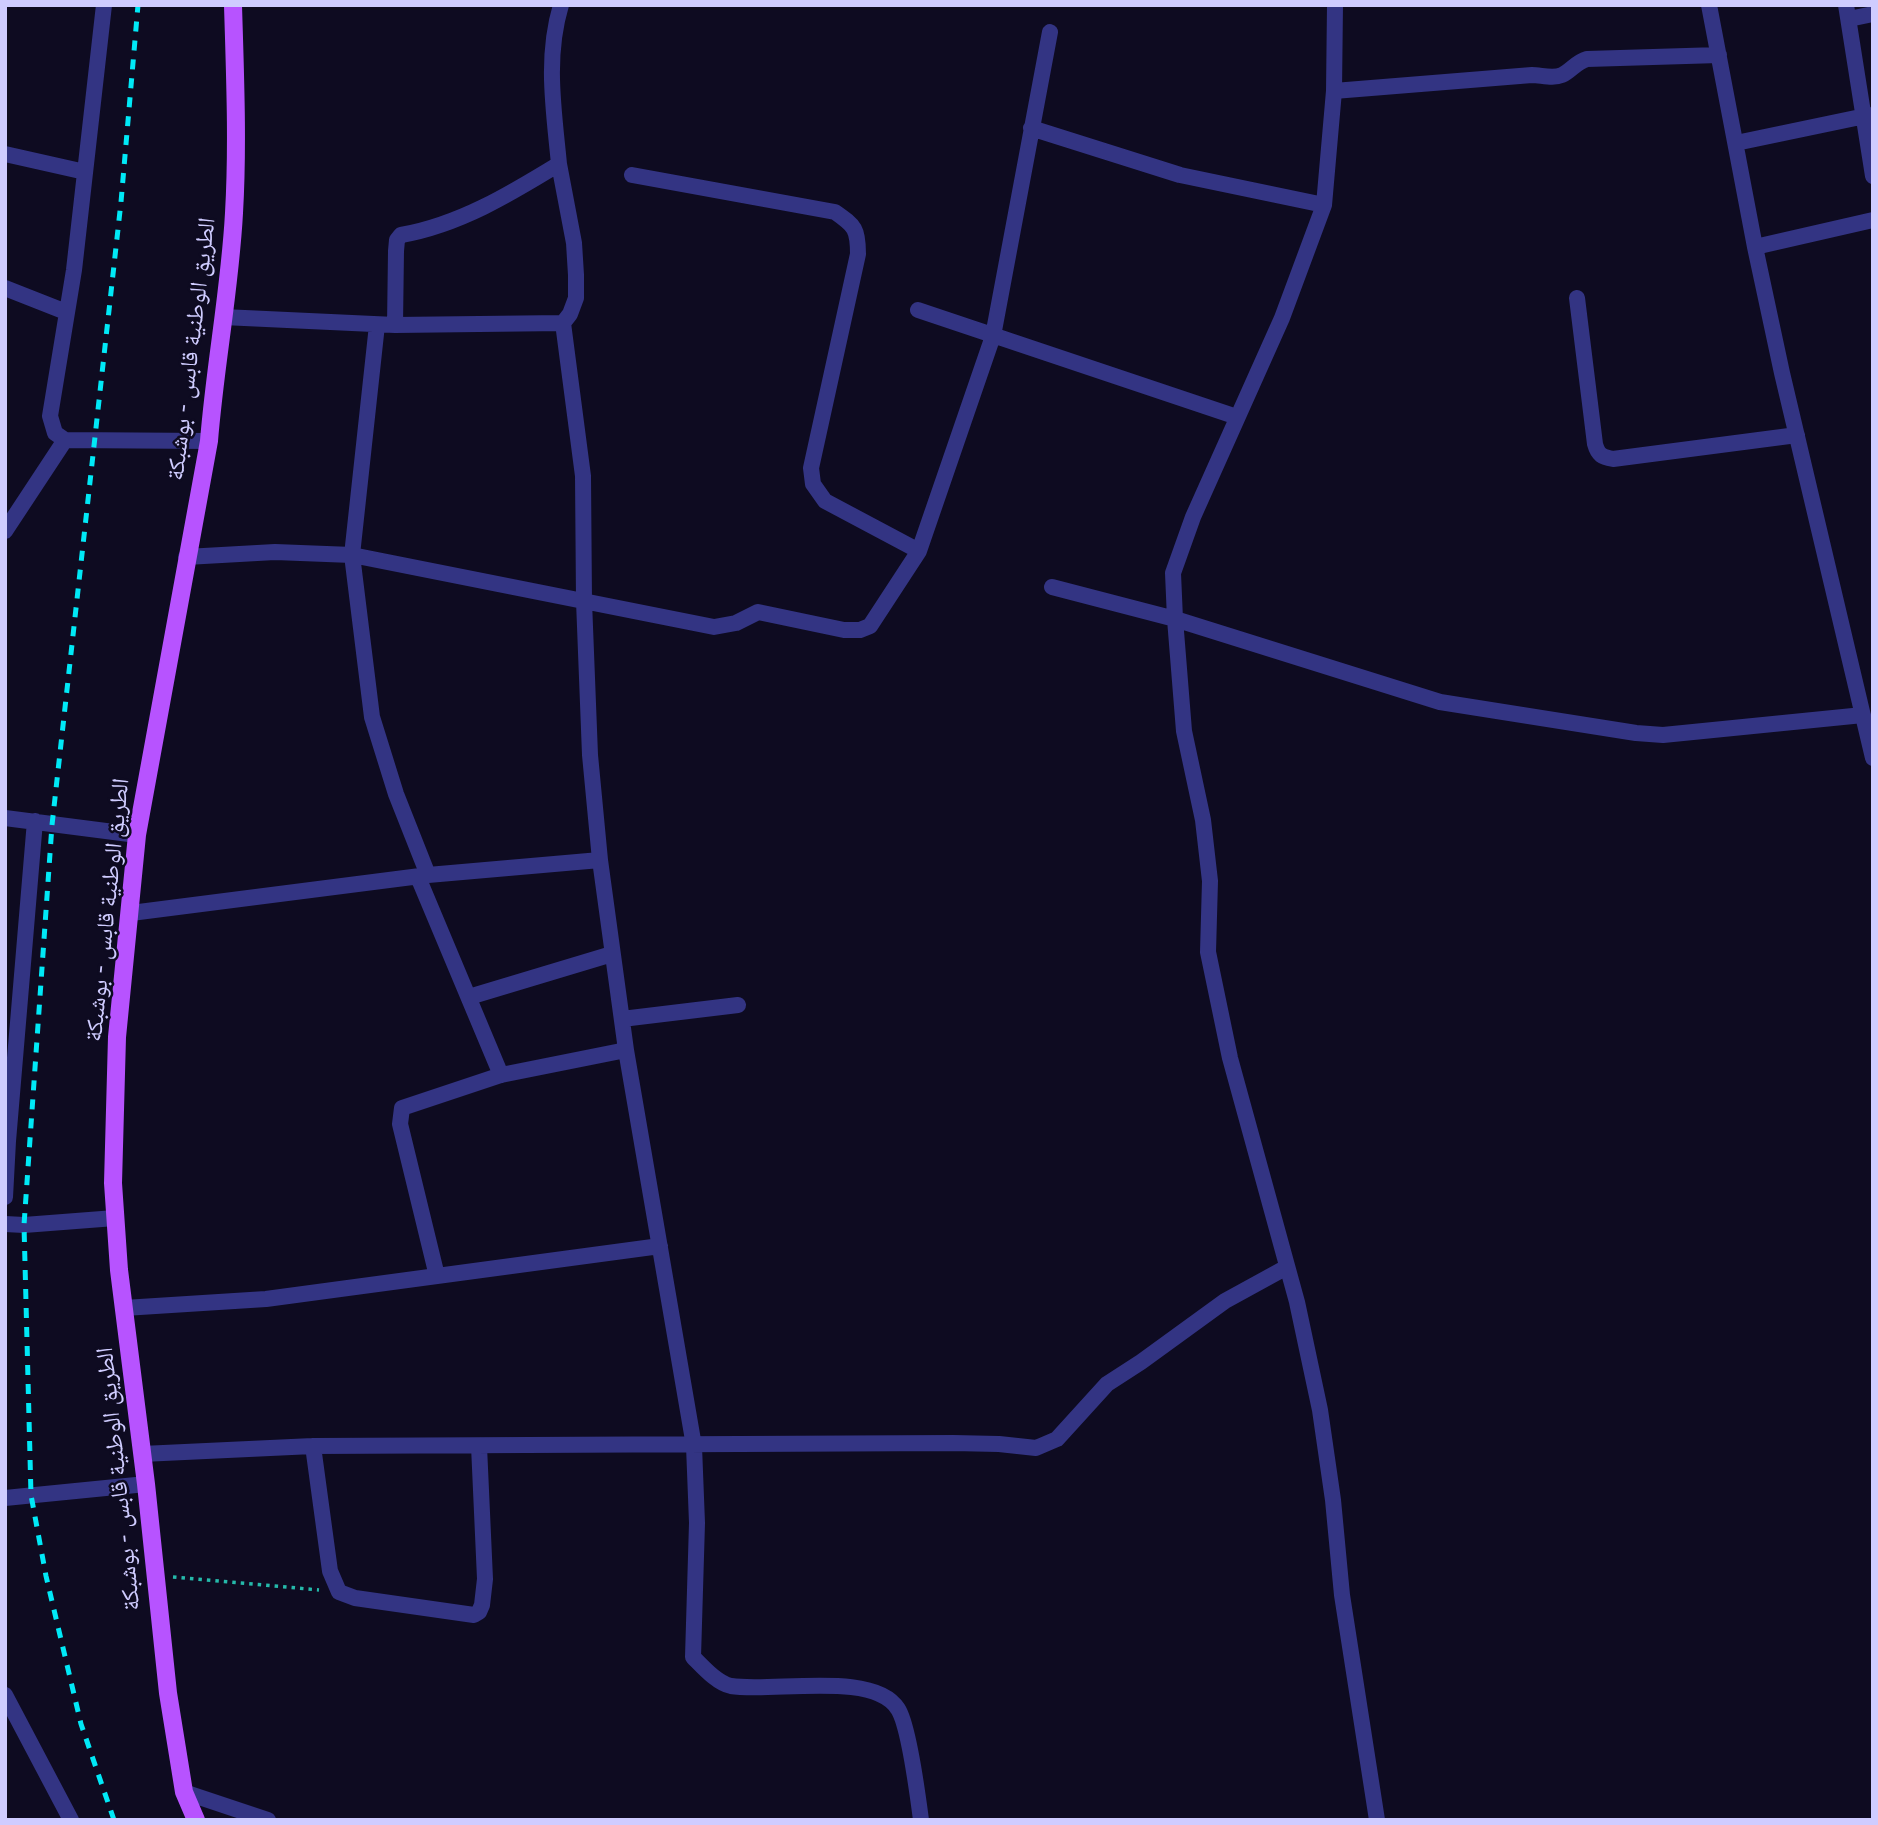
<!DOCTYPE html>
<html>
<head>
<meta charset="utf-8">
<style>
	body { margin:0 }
	#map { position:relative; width:1878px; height:1825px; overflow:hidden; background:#0e0b21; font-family:"Fira Sans Condensed",sans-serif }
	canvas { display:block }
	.frame { position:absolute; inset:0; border:7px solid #cfccff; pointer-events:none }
</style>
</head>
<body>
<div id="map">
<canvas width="1878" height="1825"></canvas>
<div class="frame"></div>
</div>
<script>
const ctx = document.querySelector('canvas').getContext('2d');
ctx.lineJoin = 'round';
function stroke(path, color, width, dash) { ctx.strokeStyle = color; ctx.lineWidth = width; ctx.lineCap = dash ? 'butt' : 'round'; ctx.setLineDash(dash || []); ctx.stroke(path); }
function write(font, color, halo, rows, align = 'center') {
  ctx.font = font + ' "Fira Sans Condensed","Noto Naskh Arabic",sans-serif'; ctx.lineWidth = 5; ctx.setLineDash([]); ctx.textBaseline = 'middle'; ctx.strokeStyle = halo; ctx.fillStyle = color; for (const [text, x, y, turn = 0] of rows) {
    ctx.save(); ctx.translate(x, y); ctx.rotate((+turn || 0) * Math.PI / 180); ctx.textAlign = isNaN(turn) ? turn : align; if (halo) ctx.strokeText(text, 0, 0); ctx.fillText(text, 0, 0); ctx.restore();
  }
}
stroke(new Path2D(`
	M 173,1577 L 319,1590`), '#25b9aa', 3.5, [3.5, 5]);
stroke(new Path2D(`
	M 104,5 L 74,270 L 50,416 L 55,433 L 65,440 L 209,441
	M 1335,5 L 1334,91 L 1324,205 L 1282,318 L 1193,517 L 1173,573 L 1175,619 L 1184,731 L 1203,820 L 1210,881 L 1208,952 L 1230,1058 L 1297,1302 L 1320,1410 L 1333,1500 L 1342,1595 L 1377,1820
	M 1709,5 L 1755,247 L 1782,373 L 1873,758
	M 1846,5 L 1873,176
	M 1849,19 L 1873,14
	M 1334,91 L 1532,75 C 1541,75 1553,79 1562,75 C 1571,71 1576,62 1587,59 L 1719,55
	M 1031,128 L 1180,175 L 1324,205
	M 1736,143 L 1870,115
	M 5,154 L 85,172
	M 559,164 C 554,111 545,58 561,5
	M 632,175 L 835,212 C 855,226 858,229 858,254 L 811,468 L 813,484 L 825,501 L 919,551
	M 1755,247 L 1873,220
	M 5,288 L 66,312
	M 1577,298 L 1595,444 C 1598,455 1602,457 1613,459 L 1797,435
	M 918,310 L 1237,417
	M 223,317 L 395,325 L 563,323
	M 377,325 L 352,555 L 372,717 L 396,794 L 428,875
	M 395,325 L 396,251 L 397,240 L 401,235 C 459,225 510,194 559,164 L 574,243 L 576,275 L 576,298 L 570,314 L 563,323 L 583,476 L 584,601 L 590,755 L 600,860 L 626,1050 L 694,1446 L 697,1523 L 693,1657 C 703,1667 717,1683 731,1686 C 771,1693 874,1670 898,1709 C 909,1726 918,1797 921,1820
	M 5,531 L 65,440
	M 186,557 L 275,552 L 352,555 L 714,627 L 736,623 L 758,612 L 844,630 L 860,630 L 870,626 L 919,551 L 993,336 L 1050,32
	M 1052,587 L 1175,619 L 1440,702 L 1636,733 L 1663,735 L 1863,715
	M 5,818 L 137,835
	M 418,877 L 501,1075
	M 131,913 L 428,875 L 600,860
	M 469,997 L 612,954
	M 622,1019 L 738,1005
	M 5,1197 L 8,1141 L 35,821
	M 5,1224 L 24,1225 L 115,1218
	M 437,1276 L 400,1124 L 402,1108 L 501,1075 L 626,1050
	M 124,1308 L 266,1299 L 660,1246
	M 313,1446 L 330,1571 L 339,1592 L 355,1598 L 474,1615 L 479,1612 L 482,1605 L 485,1579 L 479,1446
	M 142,1454 L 313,1446 L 953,1443 L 999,1444 L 1036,1448 L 1057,1439 L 1107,1384 L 1141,1362 L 1225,1301 L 1287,1267
	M 5,1498 L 146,1484
	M 5,1695 L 71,1820
	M 184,1792 L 268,1820`), '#333483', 16);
stroke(new Path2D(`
	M 196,1820 L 184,1792 L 168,1693 L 146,1484 L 119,1270 L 113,1183 L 117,1037 L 137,835 L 209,441 C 215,365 230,289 234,213 C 238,144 235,74 233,5`), '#b753ff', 18);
stroke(new Path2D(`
	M 114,1820 L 81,1724 L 46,1576 L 31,1495 L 24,1225 L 52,825 L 121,202 L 138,5`), '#00e9f7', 5, [10, 9]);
write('24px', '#cfccff', '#0e0b21', [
	["الطريق الوطنية قابس - بوشبكة",192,349,-83],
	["الطريق الوطنية قابس - بوشبكة",108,910,-84],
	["الطريق الوطنية قابس - بوشبكة",119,1479,-96]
]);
</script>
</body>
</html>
